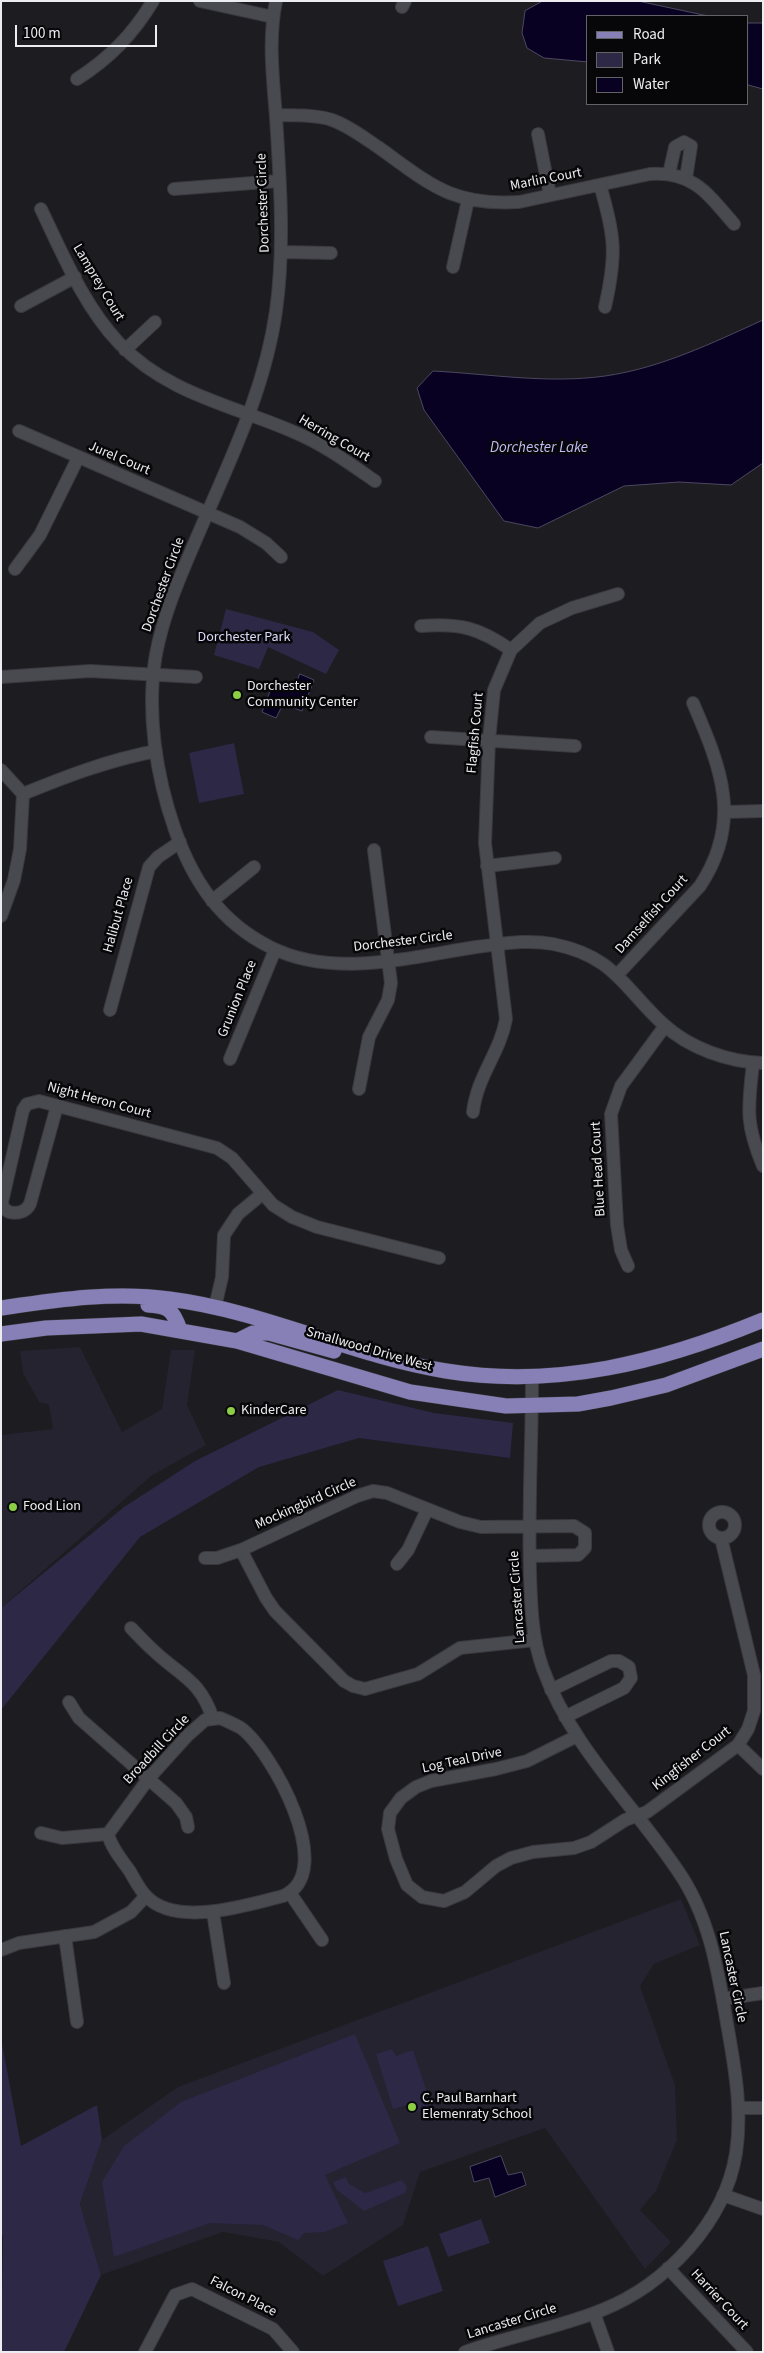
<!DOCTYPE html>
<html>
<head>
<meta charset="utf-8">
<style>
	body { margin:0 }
	#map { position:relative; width:764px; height:2353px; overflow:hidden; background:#1c1c21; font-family:"Source Sans 3",sans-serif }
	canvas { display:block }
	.frame { position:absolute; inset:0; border:2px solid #ededf1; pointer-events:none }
	.legend { position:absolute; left:586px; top:15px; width:162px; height:90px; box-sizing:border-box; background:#070709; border:1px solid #636366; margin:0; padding:6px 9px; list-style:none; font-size:15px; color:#ededf1 }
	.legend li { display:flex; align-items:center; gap:10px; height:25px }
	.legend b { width:25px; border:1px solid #636366 }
	.scale { position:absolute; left:15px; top:25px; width:142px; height:22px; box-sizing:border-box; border:2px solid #ededf1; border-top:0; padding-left:6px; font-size:15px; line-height:18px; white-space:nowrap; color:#ededf1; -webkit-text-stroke:4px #070709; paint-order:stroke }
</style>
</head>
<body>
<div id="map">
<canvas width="764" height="2353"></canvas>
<div class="frame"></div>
<ul class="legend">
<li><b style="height:6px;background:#8680b7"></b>Road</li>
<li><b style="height:14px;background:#2c2845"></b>Park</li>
<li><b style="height:14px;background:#090122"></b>Water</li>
</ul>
<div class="scale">100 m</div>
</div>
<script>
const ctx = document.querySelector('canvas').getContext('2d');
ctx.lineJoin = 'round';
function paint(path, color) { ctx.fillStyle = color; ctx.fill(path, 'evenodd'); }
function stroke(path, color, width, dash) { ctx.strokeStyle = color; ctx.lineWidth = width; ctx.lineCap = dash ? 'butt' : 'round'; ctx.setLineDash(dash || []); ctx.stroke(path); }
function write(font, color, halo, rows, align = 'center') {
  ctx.font = font + ' "Source Sans 3",sans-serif'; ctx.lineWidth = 5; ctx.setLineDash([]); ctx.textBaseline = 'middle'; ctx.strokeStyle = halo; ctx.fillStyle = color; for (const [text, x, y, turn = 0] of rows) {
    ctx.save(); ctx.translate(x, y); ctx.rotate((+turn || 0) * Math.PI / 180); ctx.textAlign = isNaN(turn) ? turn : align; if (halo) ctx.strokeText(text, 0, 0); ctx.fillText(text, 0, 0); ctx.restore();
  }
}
paint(new Path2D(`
	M 80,1347 L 122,1432 L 162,1409 L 171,1350 L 195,1350 L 187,1405 L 206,1445 L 151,1476 L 1,1608 L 1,1435 L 53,1429 L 49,1405 L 39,1402 L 23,1373 L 20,1351 Z
	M 681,1899 L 700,1945 L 654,1964 L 640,1986 L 675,2085 L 677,2140 L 656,2191 L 640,2210 L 671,2242 L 645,2269 L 545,2128 L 420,2172 L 403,2225 L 323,2276 L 279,2242 L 223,2232 L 101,2275 L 80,2204 L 102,2140 L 178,2087 Z`), '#24232f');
paint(new Path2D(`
	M 226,609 L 313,632 L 339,650 L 326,674 L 268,647 L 259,669 L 214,655 Z
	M 234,743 L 244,794 L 199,803 L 189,753 Z
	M 338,1390 L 434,1413 L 513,1423 L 510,1458 L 359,1438 L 259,1467 L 140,1537 L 1,1710 L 1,1608 L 124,1507 L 195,1461 Z
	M 355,2034 L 400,2143 L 325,2175 L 348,2223 L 324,2232 L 304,2233 L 298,2240 L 263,2225 L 210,2223 L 114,2257 L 102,2182 L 124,2146 L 181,2102 Z
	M 1,2038 L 21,2146 L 97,2105 L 102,2140 L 80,2204 L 101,2275 L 64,2352 L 1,2352 L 3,2236 L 1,2233 Z
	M 392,2049 L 396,2056 L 413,2050 L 432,2107 L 410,2114 L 407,2105 L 393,2109 L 376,2054 Z
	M 346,2177 L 348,2183 L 365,2193 L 402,2180 L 407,2187 L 405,2193 L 364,2211 L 336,2189 L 333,2182 Z
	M 481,2219 L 490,2243 L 448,2257 L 439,2234 Z
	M 428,2246 L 443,2291 L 398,2306 L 383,2261 Z`), '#2c2845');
const water = new Path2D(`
	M 543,1 L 638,1 L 708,16 L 588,16 L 588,62 L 544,58 L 527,48 L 522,33 L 525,11 Z
	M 748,23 L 763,23 L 763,89 L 748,85 Z
	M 763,320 L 763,463 L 760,465 L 731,485 L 679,482 L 624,486 L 538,528 L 504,521 L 424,410 L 417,388 L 433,371 C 490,374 548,384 605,376 C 661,368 712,343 763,320 Z
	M 300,674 L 314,680 L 302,711 L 283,704 L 276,718 L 262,712 L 274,681 L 294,688 Z
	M 501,2156 L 508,2175 L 522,2172 L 526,2185 L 495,2197 L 489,2178 L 474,2182 L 470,2167 Z`);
paint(water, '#090122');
stroke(water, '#4d4860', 1);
const minor = new Path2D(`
	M 200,1 L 273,17
	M 276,1 C 268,40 273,78 276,117 C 280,182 285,246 276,311 C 265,389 231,458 200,530 C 183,570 164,611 156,654 C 146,711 156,776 175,830 C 193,881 220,922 270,947 C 333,979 410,957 476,947 C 502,944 527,939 553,944 C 614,956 623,987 663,1024 C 689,1048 728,1062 763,1063
	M 402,7 L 405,1
	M 77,79 C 110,58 133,34 153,1
	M 276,115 C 294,116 314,114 332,120 C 349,126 363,137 378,147 C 430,184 451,206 519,202 L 650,174 C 693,171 708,194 734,224
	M 538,134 L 550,195
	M 669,174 L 675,147 L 684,142 L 691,146 L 686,178
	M 600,185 C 615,236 617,254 605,307
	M 174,189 L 279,181
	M 41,209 C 63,255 84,306 119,343 C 167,394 232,405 294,432 C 323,444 349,463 375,481
	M 282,252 L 331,253
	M 453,267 L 468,200
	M 21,306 L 75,277
	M 125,350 L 155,322
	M 19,431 L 240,527 L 266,543 L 281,557
	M 15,569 L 40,535 L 78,458
	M 421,626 C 461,623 479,628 511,650
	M 1,677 L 90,671 L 196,677
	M 431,737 L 575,746
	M 1,770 L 23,794
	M 725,812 L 763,811
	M 487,866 L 555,858
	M 212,901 L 254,867
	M 1,916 L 14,880 L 20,849 L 23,794 C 67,776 109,760 156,751
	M 618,974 L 700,886 C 743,821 721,768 693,703
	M 110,1010 L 149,867 L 158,857 L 180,842
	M 230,1059 L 275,950
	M 753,1063 C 748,1108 745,1123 763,1166
	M 359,1089 L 369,1037 L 388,1000 L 391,983 L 374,850
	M 57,1106 L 30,1204 C 26,1212 17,1214 9,1212 L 3,1208 L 2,1202 L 23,1110 L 27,1104 L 39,1101 L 217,1148 L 232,1158 L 273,1205 L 292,1217 L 317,1227 L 439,1258
	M 473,1112 C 477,1076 500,1053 506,1019 L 485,843 L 489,740 L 494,690 L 511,650 L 540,623 L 572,608 L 618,594
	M 628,1266 L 621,1250 L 617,1225 L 611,1114 L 621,1086 L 665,1026
	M 215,1307 L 222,1277 L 224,1235 L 238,1214 L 262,1194
	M709 1525a13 13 0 1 1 26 0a13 13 0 1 1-26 0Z
	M 530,1556 L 578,1555 L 585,1548 L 585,1533 L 574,1526 L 481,1527 L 460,1522 L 387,1493 L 373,1491 L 357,1496 L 241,1550 L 266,1598 L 275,1611 L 344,1681 L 353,1686 L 365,1689 L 418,1674 L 460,1648 L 535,1640
	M 205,1558 L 217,1558 L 241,1550
	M 397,1564 L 408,1550 L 427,1510
	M 131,1628 C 138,1635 145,1643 153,1650 C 180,1676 200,1679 213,1719
	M 551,1690 L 611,1661 L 619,1661 L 629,1667 L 631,1678 L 624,1688 L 565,1717
	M 69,1702 L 79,1718 L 176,1803 L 186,1817 L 188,1827
	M 220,1718 C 227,1721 234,1724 241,1728 C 272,1751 339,1873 283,1896 C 247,1905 176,1928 146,1896 C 139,1889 134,1878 129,1870 C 121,1859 111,1847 108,1834 L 149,1778 L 187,1736 L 205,1720 Z
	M 577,1736 L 527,1761 L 496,1769 L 431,1781 L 416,1787 L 401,1798 L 390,1813 L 388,1829 L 396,1859 L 407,1885 L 422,1897 L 444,1901 L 465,1892 L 496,1866 L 511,1858 L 533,1852 L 574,1848 L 591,1842 L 625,1820 L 647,1812 L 738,1745 L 748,1729 L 754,1711 L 754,1675 L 721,1538
	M 738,1745 L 763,1769
	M 41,1833 L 62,1838 L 108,1834
	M 290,1893 L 322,1940
	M 213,1912 L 224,1983
	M 65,1936 L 77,2022
	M 1,1950 L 19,1943 L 94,1932 L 131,1912 L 146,1896
	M 723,1999 L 763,1993
	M 739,2108 L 763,2108
	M 723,2195 L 763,2209
	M 668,2268 L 747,2352
	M 594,2313 L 608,2352
	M 145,2352 L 175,2295 L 192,2289 L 273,2329 L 293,2352
	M 465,2352 C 510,2336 558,2328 602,2310 C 665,2285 725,2223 736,2153 C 742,2113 736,2075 729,2035 C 719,1979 712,1920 678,1871 C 633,1804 571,1746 543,1669 C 532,1639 531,1606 530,1574 C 528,1509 532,1443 532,1378`);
const major = new Path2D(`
	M 148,1305 C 169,1306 173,1310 180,1330
	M 1,1308 C 56,1300 114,1291 169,1299 C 265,1311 352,1356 446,1371 C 557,1389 661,1362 763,1320
	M 1,1334 L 46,1328 L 141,1324 L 237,1341 L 410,1392 L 506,1406 L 578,1404 L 611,1398 L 666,1385 L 763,1349
	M 237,1341 L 253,1333 L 269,1333 L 334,1351`);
stroke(minor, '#3a393e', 14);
stroke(major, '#3a393e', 16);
stroke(minor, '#494950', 12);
stroke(major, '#8680b7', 15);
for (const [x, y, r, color] of [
	[237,695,5,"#8bce46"],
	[231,1411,5,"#8bce46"],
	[13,1507,5,"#8bce46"],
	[412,2107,5,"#8bce46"]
]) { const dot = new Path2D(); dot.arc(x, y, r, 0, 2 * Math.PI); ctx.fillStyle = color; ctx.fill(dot); stroke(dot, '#070709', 2); }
write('14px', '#ededf1', '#070709', [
	["Marlin Court",546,180,-11],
	["Dorchester Circle",264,203,-92],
	["Lamprey Court",98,283,59],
	["Herring Court",334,439,30],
	["Jurel Court",119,459,23],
	["Dorchester Circle",164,585,-70],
	["Flagfish Court",476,733,-85],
	["Halibut Place",119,915,-74],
	["Damselfish Court",652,915,-48],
	["Dorchester Circle",403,942,-7],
	["Grunion Place",238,999,-68],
	["Night Heron Court",99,1101,15],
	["Blue Head Court",599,1169,-93],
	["Smallwood Drive West",369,1350,16],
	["Mockingbird Circle",306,1504,-24],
	["Lancaster Circle",518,1597,-94],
	["Broadbill Circle",157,1750,-47],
	["Kingfisher Court",692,1759,-38],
	["Log Teal Drive",462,1761,-12],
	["Lancaster Circle",732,1977,78],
	["Falcon Place",243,2297,27],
	["Harrier Court",719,2300,47],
	["Lancaster Circle",512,2322,-17]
]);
write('14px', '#dcdaf8', '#070709', [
	["Dorchester Park",244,638]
]);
write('14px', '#ededf1', '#070709', [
	["Dorchester",247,687],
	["Community Center",247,703],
	["KinderCare",241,1411],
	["Food Lion",23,1507],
	["C. Paul Barnhart",422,2099],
	["Elemenraty School",422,2115]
], 'left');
write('italic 15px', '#c1bcf6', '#070709', [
	["Dorchester Lake",539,449]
]);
</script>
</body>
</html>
